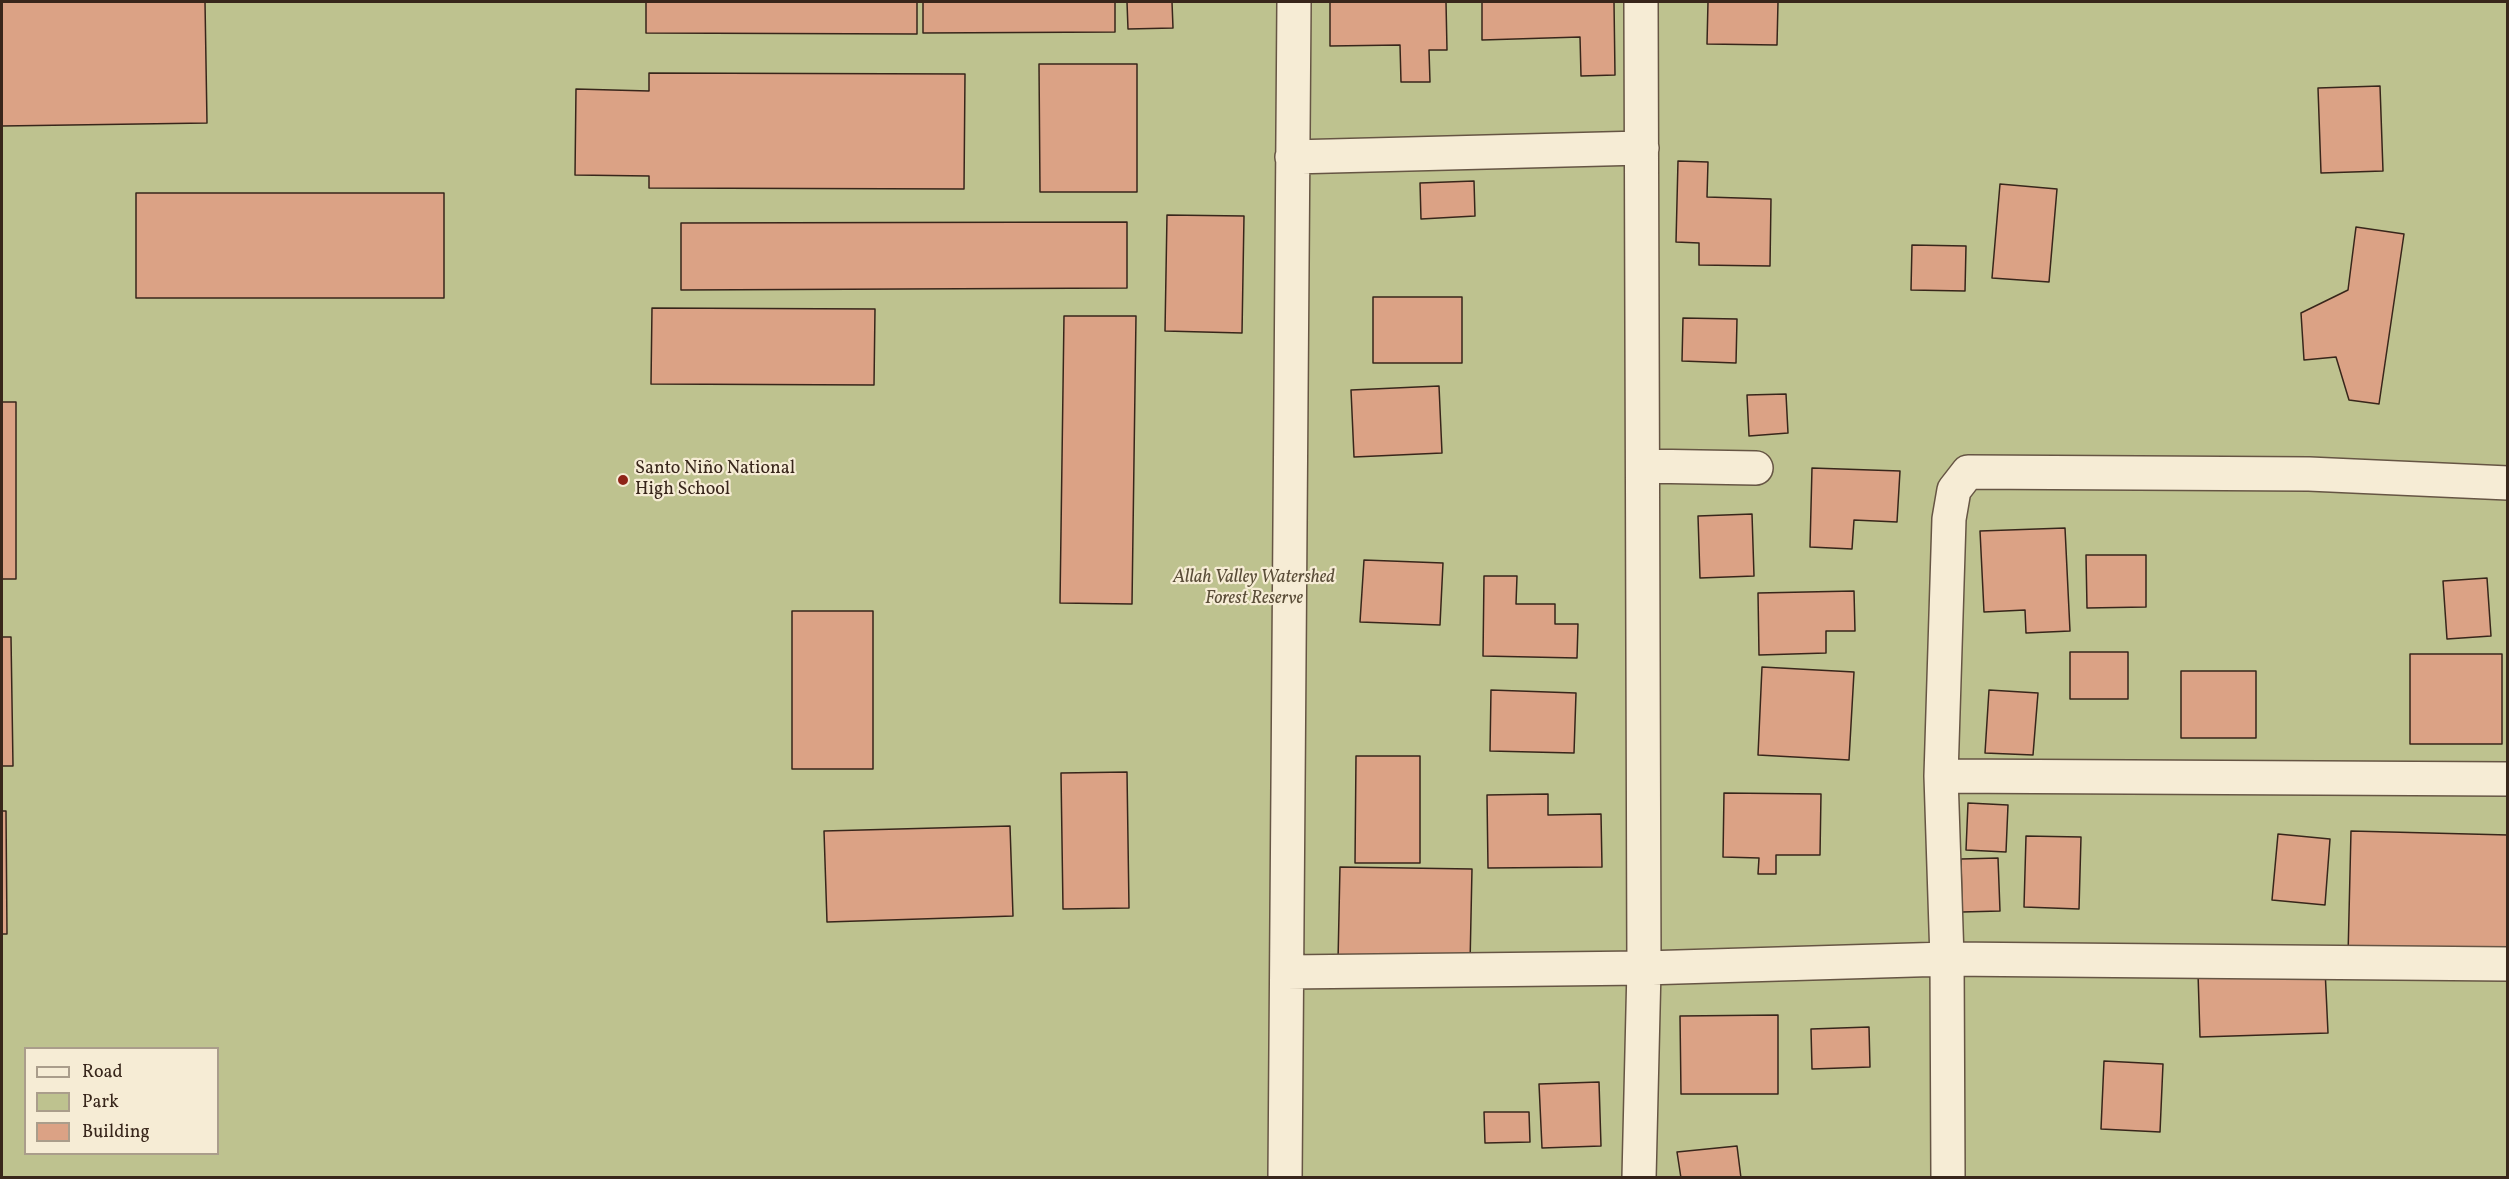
<!DOCTYPE html>
<html>
<head>
<meta charset="utf-8">
<style>
	body { margin:0 }
	#map { position:relative; width:2509px; height:1179px; overflow:hidden; background:#f1e2bf; font-family:Vollkorn,serif }
	canvas { display:block }
	.frame { position:absolute; inset:0; border:3px solid #38261b; pointer-events:none }
	.legend { position:absolute; left:24px; top:1047px; width:195px; height:108px; box-sizing:border-box; background:#f6ecd5; border:2px solid #aa9d8b; margin:0; padding:8px 10px; list-style:none; font-size:18px; color:#38261b }
	.legend li { display:flex; align-items:center; gap:12px; height:30px }
	.legend b { width:30px; border:2px solid #aa9d8b }
</style>
</head>
<body>
<div id="map">
<canvas width="2509" height="1179"></canvas>
<div class="frame"></div>
<ul class="legend">
<li><b style="height:8px;background:#f6ecd5"></b>Road</li>
<li><b style="height:16px;background:#bec28f"></b>Park</li>
<li><b style="height:16px;background:#dba285"></b>Building</li>
</ul>
</div>
<script>
const ctx = document.querySelector('canvas').getContext('2d');
ctx.lineJoin = 'round';
function paint(path, color) { ctx.fillStyle = color; ctx.fill(path, 'evenodd'); }
function stroke(path, color, width, dash) { ctx.strokeStyle = color; ctx.lineWidth = width; ctx.lineCap = dash ? 'butt' : 'round'; ctx.setLineDash(dash || []); ctx.stroke(path); }
function write(font, color, halo, rows, align = 'center') {
  ctx.font = font + ' Vollkorn,serif'; ctx.lineWidth = 4.5; ctx.setLineDash([]); ctx.textBaseline = 'middle'; ctx.strokeStyle = halo; ctx.fillStyle = color; for (const [text, x, y, turn = 0] of rows) {
    ctx.save(); ctx.translate(x, y); ctx.rotate((+turn || 0) * Math.PI / 180); ctx.textAlign = isNaN(turn) ? turn : align; if (halo) ctx.strokeText(text, 0, 0); ctx.fillText(text, 0, 0); ctx.restore();
  }
}
paint(new Path2D(`
	M 2,2 L 2507,2 L 2507,1177 L 2,1178 ZM 26,1048 L 218,1048 L 218,1154 L 26,1154 Z`), '#bec28f');
const building = new Path2D(`
	M 2,2 L 205,2 L 207,123 L 2,126 Z
	M 646,2 L 917,2 L 917,34 L 646,33 Z
	M 923,2 L 1115,2 L 1115,32 L 923,33 Z
	M 1127,2 L 1172,2 L 1173,28 L 1128,29 Z
	M 1330,2 L 1446,2 L 1447,50 L 1429,50 L 1430,82 L 1401,82 L 1400,45 L 1330,46 Z
	M 1482,2 L 1614,2 L 1615,75 L 1581,76 L 1580,37 L 1482,40 Z
	M 1708,2 L 1778,2 L 1777,45 L 1707,44 Z
	M 1039,64 L 1137,64 L 1137,192 L 1040,192 Z
	M 649,73 L 965,74 L 964,189 L 649,188 L 649,176 L 575,175 L 576,89 L 649,91 Z
	M 2380,86 L 2383,171 L 2321,173 L 2318,88 Z
	M 1678,161 L 1708,162 L 1707,197 L 1771,199 L 1770,266 L 1699,265 L 1699,243 L 1676,242 Z
	M 1474,181 L 1475,216 L 1421,219 L 1420,183 Z
	M 2000,184 L 2057,189 L 2049,282 L 1992,278 Z
	M 136,193 L 444,193 L 444,298 L 136,298 Z
	M 1167,215 L 1244,216 L 1242,333 L 1165,331 Z
	M 1127,222 L 1127,288 L 681,290 L 681,223 Z
	M 2356,227 L 2404,234 L 2379,404 L 2349,400 L 2336,357 L 2304,360 L 2301,313 L 2348,290 Z
	M 1912,245 L 1966,246 L 1965,291 L 1911,290 Z
	M 1373,297 L 1462,297 L 1462,363 L 1373,363 Z
	M 652,308 L 875,309 L 874,385 L 651,384 Z
	M 1064,316 L 1136,316 L 1132,604 L 1060,603 Z
	M 1683,318 L 1737,319 L 1736,363 L 1682,361 Z
	M 1439,386 L 1442,453 L 1354,457 L 1351,390 Z
	M 1786,394 L 1788,433 L 1749,436 L 1747,395 Z
	M 2,402 L 16,402 L 16,579 L 2,579 Z
	M 1812,468 L 1900,471 L 1897,522 L 1854,520 L 1852,549 L 1810,547 Z
	M 1752,514 L 1754,576 L 1700,578 L 1698,516 Z
	M 2065,528 L 2070,631 L 2026,633 L 2025,610 L 1984,612 L 1980,531 Z
	M 2086,555 L 2146,555 L 2146,607 L 2087,608 Z
	M 1364,560 L 1443,563 L 1440,625 L 1360,622 Z
	M 1484,576 L 1517,576 L 1516,604 L 1555,604 L 1555,624 L 1578,624 L 1577,658 L 1483,656 Z
	M 2487,578 L 2491,636 L 2447,639 L 2443,581 Z
	M 1854,591 L 1855,631 L 1826,631 L 1826,653 L 1759,655 L 1758,593 Z
	M 792,611 L 873,611 L 873,769 L 792,769 Z
	M 2,637 L 11,637 L 13,766 L 2,766 Z
	M 2070,652 L 2128,652 L 2128,699 L 2070,699 Z
	M 2410,654 L 2502,654 L 2502,744 L 2410,744 Z
	M 1762,667 L 1854,672 L 1849,760 L 1758,755 Z
	M 2181,671 L 2256,671 L 2256,738 L 2181,738 Z
	M 1491,690 L 1576,693 L 1574,753 L 1490,751 Z
	M 1989,690 L 2038,693 L 2033,755 L 1985,753 Z
	M 1356,756 L 1420,756 L 1420,863 L 1355,863 Z
	M 1127,772 L 1129,908 L 1063,909 L 1061,773 Z
	M 1724,793 L 1821,794 L 1820,855 L 1776,855 L 1776,874 L 1758,874 L 1759,858 L 1723,857 Z
	M 1548,794 L 1548,815 L 1601,814 L 1602,867 L 1488,868 L 1487,795 Z
	M 1968,803 L 2008,805 L 2006,852 L 1966,850 Z
	M 2,811 L 6,811 L 7,934 L 2,934 Z
	M 1010,826 L 1013,916 L 827,922 L 824,831 Z
	M 2351,831 L 2508,835 L 2508,959 L 2348,956 Z
	M 2278,834 L 2330,839 L 2325,905 L 2272,900 Z
	M 2026,836 L 2081,837 L 2079,909 L 2024,907 Z
	M 1998,858 L 2000,911 L 1962,912 L 1961,859 Z
	M 1340,867 L 1472,869 L 1470,964 L 1338,961 Z
	M 2325,969 L 2328,1033 L 2200,1037 L 2198,973 Z
	M 1778,1015 L 1778,1094 L 1681,1094 L 1680,1016 Z
	M 1869,1027 L 1870,1067 L 1812,1069 L 1811,1029 Z
	M 2104,1061 L 2163,1064 L 2160,1132 L 2101,1129 Z
	M 1599,1082 L 1601,1146 L 1542,1148 L 1539,1084 Z
	M 1484,1112 L 1529,1112 L 1530,1142 L 1485,1143 Z
	M 1737,1146 L 1741,1178 L 1681,1178 L 1677,1152 Z`);
paint(building, '#dba285');
stroke(building, '#38261b', 1.5);
const minor = new Path2D(`
	M 1292,157 L 1642,148
	M 1643,466 L 1756,468
	M 1941,776 L 2508,779
	M 1287,972 L 1644,968 L 1947,959 L 2508,964
	M 1285,1178 L 1294,2
	M 1639,1178 L 1644,968 L 1641,2
	M 1948,1178 L 1947,959 L 1941,776 L 1949,519 L 1954,490 L 1968,472 L 2309,474 L 2508,483`);
stroke(minor, '#654', 36);
stroke(minor, '#f6ecd5', 33);
for (const [x, y, r, color] of [
	[623,480,6,"#8f2418"]
]) { const dot = new Path2D(); dot.arc(x, y, r, 0, 2 * Math.PI); ctx.fillStyle = color; ctx.fill(dot); stroke(dot, '#f6ecd5', 2); }
write('18px', '#38261b', '#f6ecd5', [
	["Santo Niño National",635,470],
	["High School",635,491]
], 'left');
write('italic 18px', '#5a4d38', '#f6ecd5', [
	["Allah Valley Watershed",1254,579],
	["Forest Reserve",1254,600]
]);
</script>
</body>
</html>
